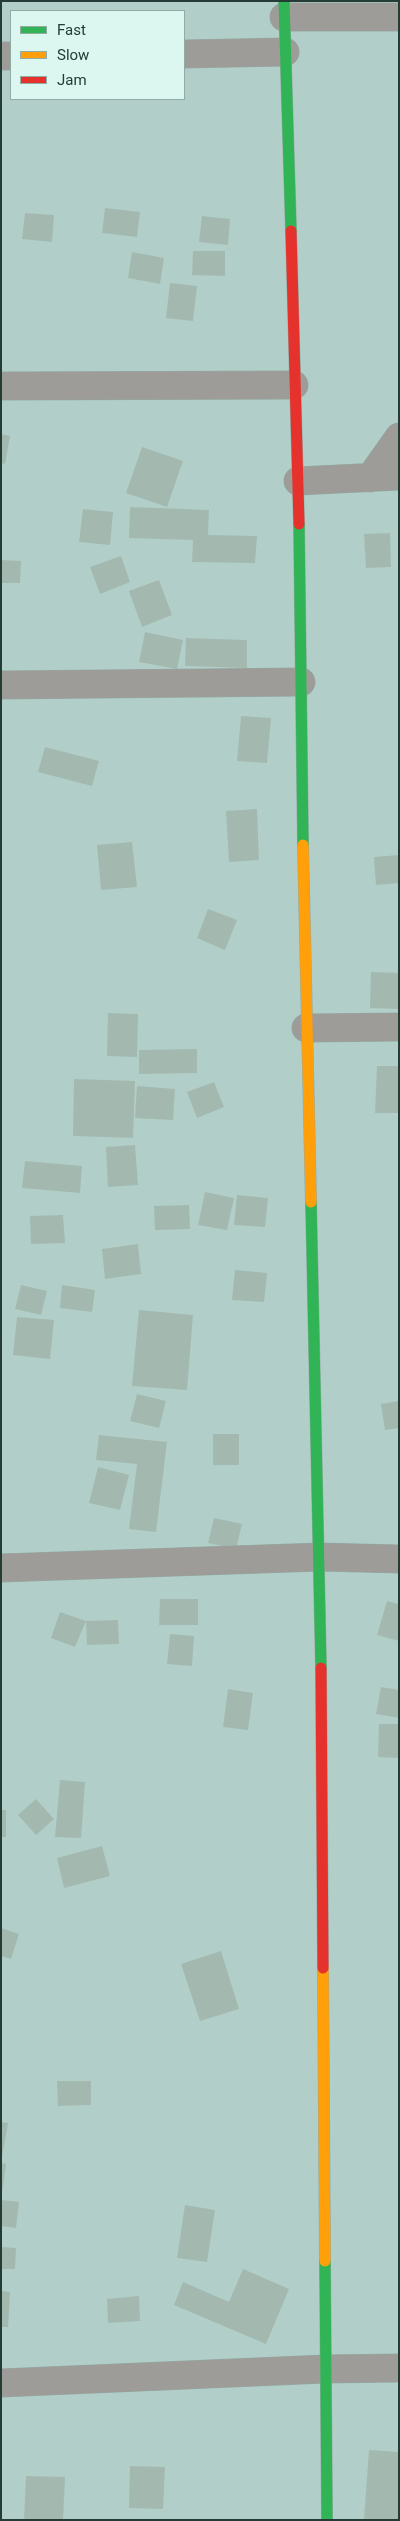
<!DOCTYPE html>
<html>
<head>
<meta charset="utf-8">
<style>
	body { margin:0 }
	#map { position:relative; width:400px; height:2521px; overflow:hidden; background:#b1cfc8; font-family:Roboto,sans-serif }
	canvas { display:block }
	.frame { position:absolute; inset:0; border:2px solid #243b36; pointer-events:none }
	.legend { position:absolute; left:10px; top:10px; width:175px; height:90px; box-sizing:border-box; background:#dbf7ef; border:1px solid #92aca5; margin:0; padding:6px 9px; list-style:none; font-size:15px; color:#243b36 }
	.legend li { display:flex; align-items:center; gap:10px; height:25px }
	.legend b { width:25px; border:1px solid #92aca5 }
</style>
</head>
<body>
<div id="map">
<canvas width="400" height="2521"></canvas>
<div class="frame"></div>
<ul class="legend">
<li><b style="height:6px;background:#30b455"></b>Fast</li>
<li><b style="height:6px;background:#ff9f0a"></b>Slow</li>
<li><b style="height:6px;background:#e5322d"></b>Jam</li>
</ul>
</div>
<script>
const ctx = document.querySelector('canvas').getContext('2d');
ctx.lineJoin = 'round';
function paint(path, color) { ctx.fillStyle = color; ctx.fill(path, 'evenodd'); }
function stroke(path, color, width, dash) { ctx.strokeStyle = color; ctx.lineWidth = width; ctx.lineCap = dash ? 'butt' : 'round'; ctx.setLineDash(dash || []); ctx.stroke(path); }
paint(new Path2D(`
	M 105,208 L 140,212 L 137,237 L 102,233 Z
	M 25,213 L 54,215 L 52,242 L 22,239 Z
	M 202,216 L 230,219 L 228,245 L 199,242 Z
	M 193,251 L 225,251 L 225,276 L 192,275 Z
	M 132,252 L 164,258 L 160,284 L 128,278 Z
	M 170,283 L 197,286 L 193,321 L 166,318 Z
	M 1,434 L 10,436 L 5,464 L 1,463 Z
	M 142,447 L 183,461 L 167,507 L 126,493 Z
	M 130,507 L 209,510 L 208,535 L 257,536 L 255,563 L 192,562 L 193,540 L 129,538 Z
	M 83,509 L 113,512 L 110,545 L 79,542 Z
	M 390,533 L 391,567 L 366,568 L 364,534 Z
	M 121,556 L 130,582 L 100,594 L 90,567 Z
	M 1,560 L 21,561 L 20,583 L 1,583 Z
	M 159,580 L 172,615 L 142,627 L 129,591 Z
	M 145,632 L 183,640 L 177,669 L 139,662 Z
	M 186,638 L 247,640 L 247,668 L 185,666 Z
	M 241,716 L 271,718 L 267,763 L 237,761 Z
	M 45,747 L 99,761 L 92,786 L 38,772 Z
	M 257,809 L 259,860 L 229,862 L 226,811 Z
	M 132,842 L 137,887 L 101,890 L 97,845 Z
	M 399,855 L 399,883 L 376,885 L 374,857 Z
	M 208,909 L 237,920 L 225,950 L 197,938 Z
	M 371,972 L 399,973 L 399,1009 L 370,1008 Z
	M 108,1013 L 138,1014 L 137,1057 L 107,1056 Z
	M 197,1049 L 197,1073 L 139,1074 L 139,1050 Z
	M 377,1066 L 399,1066 L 399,1113 L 375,1113 Z
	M 74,1079 L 135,1081 L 133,1138 L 73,1136 Z
	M 214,1082 L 224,1107 L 197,1118 L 187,1092 Z
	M 137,1086 L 175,1089 L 173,1120 L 135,1118 Z
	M 135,1145 L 138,1185 L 108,1187 L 106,1147 Z
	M 25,1161 L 82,1166 L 80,1193 L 22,1188 Z
	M 205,1192 L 234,1198 L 227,1230 L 198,1225 Z
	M 237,1195 L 268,1198 L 265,1227 L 234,1225 Z
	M 189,1205 L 190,1229 L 155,1230 L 154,1206 Z
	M 63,1215 L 65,1243 L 31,1244 L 30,1216 Z
	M 138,1244 L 141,1274 L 105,1279 L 102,1249 Z
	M 235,1270 L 267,1273 L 264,1302 L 232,1300 Z
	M 21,1285 L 47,1291 L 41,1315 L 15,1309 Z
	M 62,1285 L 95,1290 L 92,1312 L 60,1308 Z
	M 139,1310 L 193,1315 L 187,1390 L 132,1386 Z
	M 17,1317 L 54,1320 L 50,1359 L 13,1355 Z
	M 137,1394 L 166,1401 L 159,1428 L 130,1421 Z
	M 399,1401 L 399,1428 L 385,1430 L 381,1404 Z
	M 213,1434 L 239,1434 L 239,1465 L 213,1465 Z
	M 99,1435 L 167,1442 L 156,1532 L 129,1529 L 137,1464 L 96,1460 Z
	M 98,1467 L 129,1475 L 120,1510 L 89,1503 Z
	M 214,1518 L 242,1524 L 236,1549 L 208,1543 Z
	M 160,1599 L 198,1599 L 198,1625 L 159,1625 Z
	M 387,1601 L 399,1604 L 399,1641 L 377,1635 Z
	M 60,1612 L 86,1621 L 75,1647 L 51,1638 Z
	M 118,1620 L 119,1644 L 87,1645 L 86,1621 Z
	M 170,1634 L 194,1636 L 192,1666 L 167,1664 Z
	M 381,1687 L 399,1690 L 399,1718 L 376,1714 Z
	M 228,1689 L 253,1693 L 248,1730 L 223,1727 Z
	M 379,1724 L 399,1724 L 399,1758 L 378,1757 Z
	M 60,1780 L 85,1782 L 81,1838 L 55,1837 Z
	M 36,1799 L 54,1819 L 36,1835 L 18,1815 Z
	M 1,1810 L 6,1810 L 6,1837 L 1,1837 Z
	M 102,1846 L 110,1876 L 64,1888 L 57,1858 Z
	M 1,1928 L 19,1934 L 11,1959 L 1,1956 Z
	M 221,1951 L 239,2009 L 200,2021 L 181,1964 Z
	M 57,2081 L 91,2081 L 91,2105 L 58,2106 Z
	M 1,2122 L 8,2123 L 2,2157 L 1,2157 Z
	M 1,2163 L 6,2164 L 2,2193 L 1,2193 Z
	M 1,2200 L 19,2202 L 16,2228 L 1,2226 Z
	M 185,2205 L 215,2210 L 207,2262 L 177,2258 Z
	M 1,2247 L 16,2248 L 15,2269 L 1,2269 Z
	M 243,2269 L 289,2289 L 266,2344 L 174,2305 L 183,2282 L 229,2302 Z
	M 1,2291 L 10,2292 L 8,2327 L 1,2327 Z
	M 139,2296 L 140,2321 L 108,2323 L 107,2299 Z
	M 369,2450 L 399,2452 L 399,2520 L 364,2520 Z
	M 130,2466 L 165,2467 L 163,2509 L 129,2508 Z
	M 26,2476 L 65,2477 L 63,2520 L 24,2520 Z`), '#a3b9b0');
const street = new Path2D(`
	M 284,17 L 399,17
	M 184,54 L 285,52
	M 1,56 L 11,56
	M 1,386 L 294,385
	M 370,478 L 399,437
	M 298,481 L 399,476
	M 1,685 L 301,682
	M 306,1028 L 399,1027
	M 1,1568 L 320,1557 L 399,1559
	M 1,2383 L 325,2369 L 399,2368`);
const fast = new Path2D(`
	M 284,1 L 291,231
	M 299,524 L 303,845
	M 311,1202 L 321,1668
	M 325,2261 L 327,2520`);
const slow = new Path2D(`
	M 303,845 L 311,1202
	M 323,1968 L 325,2261`);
const jam = new Path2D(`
	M 291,231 L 299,524
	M 321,1668 L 323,1968`);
stroke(street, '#94aca6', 29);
stroke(fast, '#94aca6', 12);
stroke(slow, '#94aca6', 12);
stroke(jam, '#94aca6', 12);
stroke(street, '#9d9c98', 28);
stroke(fast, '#30b455', 11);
stroke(slow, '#ff9f0a', 11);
stroke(jam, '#e5322d', 11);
</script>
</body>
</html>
